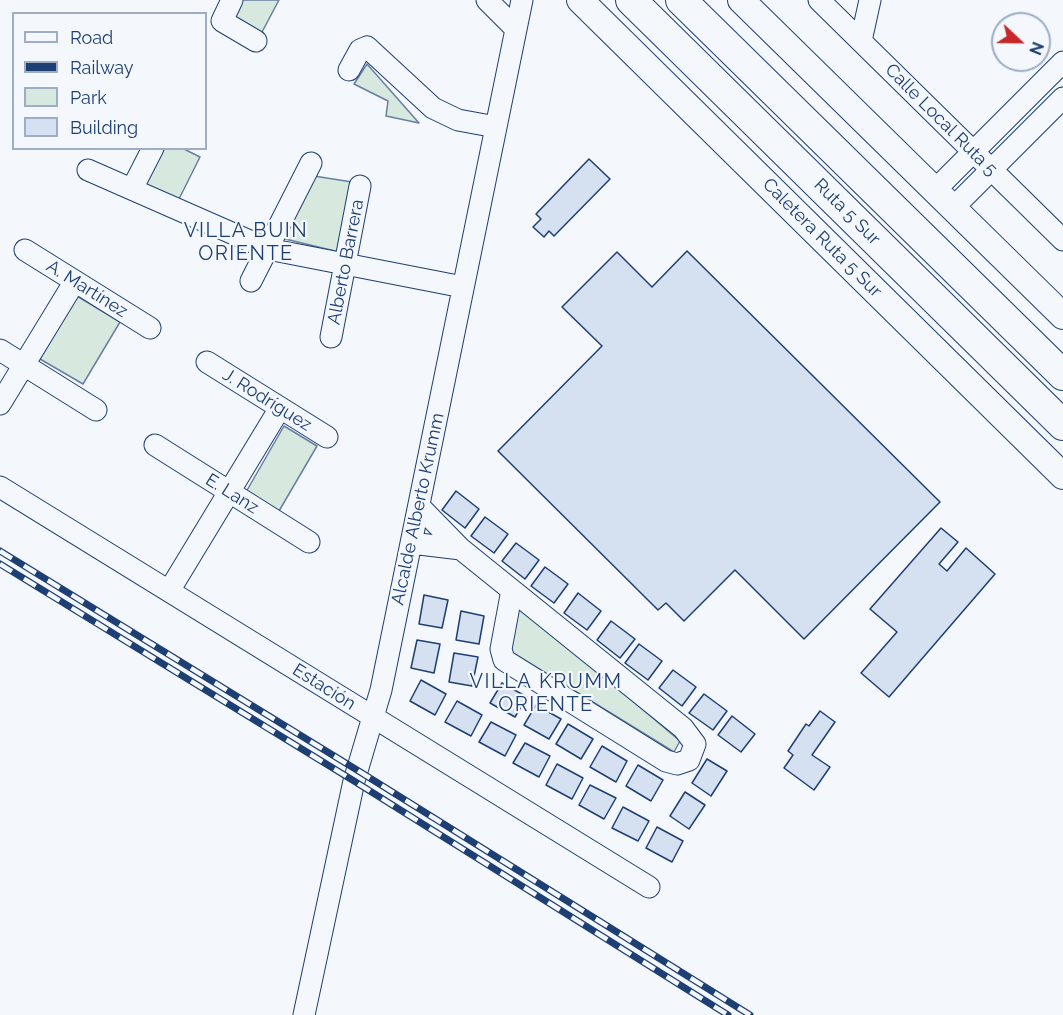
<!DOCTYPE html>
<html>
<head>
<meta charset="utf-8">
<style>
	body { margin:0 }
	#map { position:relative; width:1063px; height:1015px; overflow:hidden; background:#f4f7fb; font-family:Raleway,sans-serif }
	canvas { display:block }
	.legend { position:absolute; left:12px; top:12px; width:195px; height:138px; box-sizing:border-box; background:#f4f7fb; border:2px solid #9eadc5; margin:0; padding:8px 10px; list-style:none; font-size:18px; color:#1d3f73 }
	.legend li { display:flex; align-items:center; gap:12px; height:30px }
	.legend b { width:30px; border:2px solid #9eadc5 }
	.north { position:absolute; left:991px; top:12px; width:60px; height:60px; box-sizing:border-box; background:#f4f7fb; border:2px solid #9eadc5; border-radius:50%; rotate:112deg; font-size:16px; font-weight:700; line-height:24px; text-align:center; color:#1d3f73 }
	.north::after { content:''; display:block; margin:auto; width:21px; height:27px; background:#c62828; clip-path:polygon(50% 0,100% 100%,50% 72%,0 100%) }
</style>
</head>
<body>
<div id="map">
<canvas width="1063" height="1015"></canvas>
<ul class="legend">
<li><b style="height:8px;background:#f4f7fb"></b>Road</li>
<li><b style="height:8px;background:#1d3f73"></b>Railway</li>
<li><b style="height:16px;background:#d7e8df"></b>Park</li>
<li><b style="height:16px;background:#d5e0f0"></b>Building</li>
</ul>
<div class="north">N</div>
</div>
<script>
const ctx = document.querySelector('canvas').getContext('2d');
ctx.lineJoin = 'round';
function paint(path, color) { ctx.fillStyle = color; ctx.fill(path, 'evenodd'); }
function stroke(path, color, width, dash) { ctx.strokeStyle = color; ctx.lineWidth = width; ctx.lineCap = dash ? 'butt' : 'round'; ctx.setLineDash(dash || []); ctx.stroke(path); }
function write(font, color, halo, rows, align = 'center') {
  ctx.font = font + ' Raleway,sans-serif'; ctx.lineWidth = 4.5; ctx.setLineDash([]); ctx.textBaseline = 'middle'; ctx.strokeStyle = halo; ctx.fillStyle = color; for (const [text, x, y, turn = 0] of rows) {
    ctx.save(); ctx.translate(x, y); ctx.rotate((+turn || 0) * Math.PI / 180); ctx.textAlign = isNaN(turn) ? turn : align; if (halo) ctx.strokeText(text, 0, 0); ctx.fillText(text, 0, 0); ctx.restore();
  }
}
const green = new Path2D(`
	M 242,0 L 279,0 L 261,34 L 232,18 Z
	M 367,64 L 419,123 L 386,116 L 388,101 L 354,84 Z
	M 161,149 L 184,149 L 200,157 L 178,201 L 143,183 Z
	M 314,176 L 352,182 L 339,252 L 281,238 Z
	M 77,296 L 120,322 L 83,384 L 40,359 Z
	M 284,426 L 317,446 L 279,511 L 246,492 Z
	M 519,605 L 680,741 L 674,752 L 510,651 Z`);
paint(green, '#d7e8df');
stroke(green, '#687fa3', 1.5);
const building = new Path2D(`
	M 589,159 L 610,179 L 554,236 L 549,231 L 544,237 L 533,227 L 541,219 L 536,214 Z
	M 687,251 L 940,502 L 804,639 L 735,570 L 684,621 L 666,603 L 658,610 L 498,451 L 602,346 L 562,307 L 617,252 L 652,287 Z
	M 456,491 L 479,509 L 465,528 L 442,510 Z
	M 485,517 L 508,534 L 494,553 L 471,536 Z
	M 941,528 L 958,542 L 939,564 L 947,571 L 966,548 L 995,574 L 889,697 L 861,673 L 897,632 L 870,609 Z
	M 516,543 L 539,560 L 525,579 L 502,561 Z
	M 545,567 L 568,584 L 554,603 L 531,586 Z
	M 578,593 L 601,611 L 587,630 L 564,613 Z
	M 424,595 L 448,600 L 442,628 L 419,624 Z
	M 461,611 L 484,616 L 479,644 L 456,640 Z
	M 611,621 L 635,639 L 620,658 L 597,640 Z
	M 417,640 L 440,644 L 434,673 L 411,668 Z
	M 639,644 L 662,661 L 648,680 L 625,663 Z
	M 454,653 L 478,657 L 472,686 L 449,682 Z
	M 673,670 L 696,687 L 682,706 L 659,688 Z
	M 421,680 L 446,694 L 435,715 L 410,701 Z
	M 502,683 L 527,697 L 515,717 L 490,703 Z
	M 704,694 L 727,711 L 713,730 L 689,713 Z
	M 457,701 L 482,715 L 471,736 L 445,722 Z
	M 536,705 L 561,719 L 549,739 L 524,725 Z
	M 820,711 L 835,722 L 812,755 L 830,767 L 814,790 L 784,768 L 793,755 L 788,751 L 806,724 L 809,726 Z
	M 732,716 L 755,734 L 741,752 L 718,735 Z
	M 491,722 L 516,735 L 505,756 L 479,742 Z
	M 568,724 L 593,739 L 581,759 L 556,744 Z
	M 525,743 L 550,756 L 539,777 L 513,763 Z
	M 602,746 L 627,761 L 616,782 L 590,767 Z
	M 707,759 L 727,771 L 711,796 L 692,783 Z
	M 557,764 L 583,778 L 572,799 L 546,785 Z
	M 638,765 L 663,780 L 651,801 L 626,786 Z
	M 590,785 L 616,798 L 604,819 L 579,805 Z
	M 685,792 L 705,805 L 689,829 L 670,816 Z
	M 623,807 L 649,821 L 638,841 L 612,828 Z
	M 657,827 L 683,841 L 672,862 L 646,848 Z`);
paint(building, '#d5e0f0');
stroke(building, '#1d3f73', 1.5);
const minor = new Path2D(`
	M 232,0 L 222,21 L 256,41
	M 487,0 L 516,29
	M 819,0 L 1063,240
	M 861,41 L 870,0
	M 349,70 L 360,50 L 367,47 L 433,108 L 458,120 L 496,127
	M 88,170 L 268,249 L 463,287
	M 132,189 L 153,148
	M 935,190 L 1063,62
	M 953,208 L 1063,98
	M 25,250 L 150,328
	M 251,281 L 311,163
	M 331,337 L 360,186
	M 0,350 L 96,410
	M 207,362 L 327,437
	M 0,404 L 75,281
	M 155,445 L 309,542
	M 0,487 L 649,887
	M 419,506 L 461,549 L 683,728 L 695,744 L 689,760 L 677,764 L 666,761 L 504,660 L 501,649 L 512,590
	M 411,543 L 461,549
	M 169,591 L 280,408
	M 304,1015 L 354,781 L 381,690 L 522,0`);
const major = new Path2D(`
	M 580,0 L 1063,476
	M 741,0 L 1063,316`);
const highway = new Path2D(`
	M 631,0 L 1063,425
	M 681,0 L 1063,375`);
stroke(minor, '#1d3f73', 23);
stroke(major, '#1d3f73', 28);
stroke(highway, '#1d3f73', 32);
stroke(minor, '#f4f7fb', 21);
stroke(major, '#f4f7fb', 26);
stroke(highway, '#f4f7fb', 30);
const rail = new Path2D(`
	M 0,551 L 357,770 L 750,1015
	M 0,564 L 354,781 L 728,1015`);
stroke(rail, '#1d3f73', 7);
stroke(rail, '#f4f7fb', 4.5, [14]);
write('18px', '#1d3f73', '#f4f7fb', [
	["Calle Local Ruta 5",941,120,45],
	["Ruta 5 Sur",847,212,45],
	["Caletera Ruta 5 Sur",822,238,45],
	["Alberto Barrera",346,262,-79],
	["A. Martínez",87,289,32],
	["J. Rodríguez",267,400,32],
	["E. Lanz",232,494,32],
	["Alcalde Alberto Krumm",418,509,-78],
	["Estación",324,687,32]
]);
ctx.letterSpacing = '1.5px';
write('20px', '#1d3f73', '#f4f7fb', [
	["VILLA BUIN",246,231],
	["ORIENTE",246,254],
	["VILLA KRUMM",546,682],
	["ORIENTE",546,705]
]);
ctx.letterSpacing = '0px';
</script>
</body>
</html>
